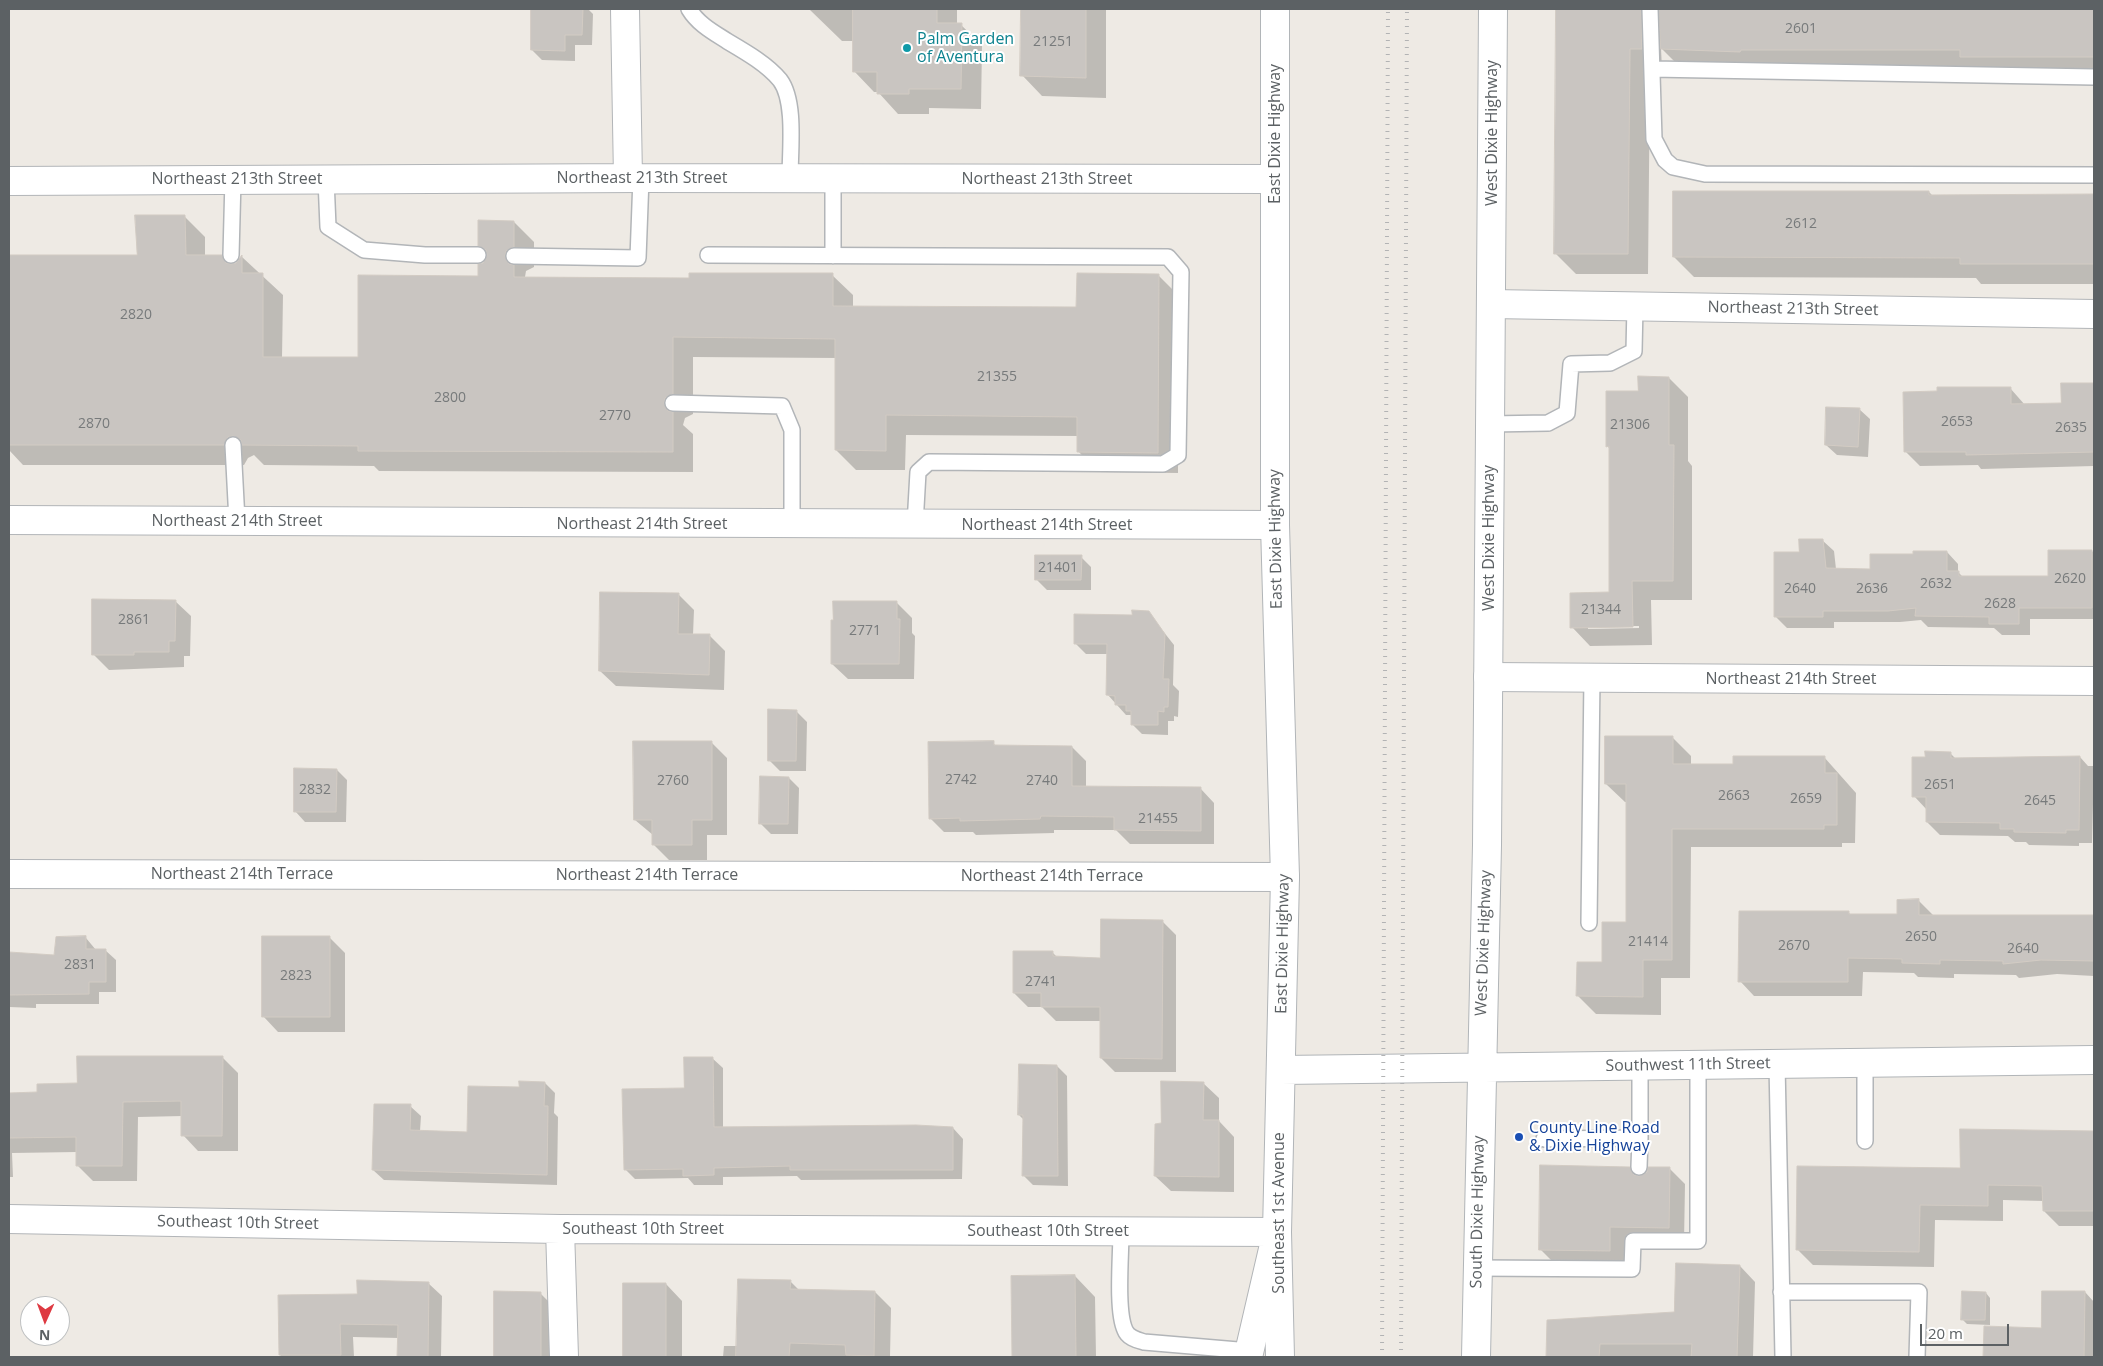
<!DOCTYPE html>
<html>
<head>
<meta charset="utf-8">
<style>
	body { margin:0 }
	#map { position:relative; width:2103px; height:1366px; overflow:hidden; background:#eeeae4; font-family:"Open Sans",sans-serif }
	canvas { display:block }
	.frame { position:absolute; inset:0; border:10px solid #5c6164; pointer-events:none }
	.north { position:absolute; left:20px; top:1296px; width:50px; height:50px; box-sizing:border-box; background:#fff; border:1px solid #bec0c1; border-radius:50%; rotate:182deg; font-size:14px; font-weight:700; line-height:20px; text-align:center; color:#5c6164 }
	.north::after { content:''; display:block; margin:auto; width:18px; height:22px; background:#de3a42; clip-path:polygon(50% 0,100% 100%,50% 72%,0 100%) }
	.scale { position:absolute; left:1920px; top:1324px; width:89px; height:22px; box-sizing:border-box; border:2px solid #5c6164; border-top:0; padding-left:6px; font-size:15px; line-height:18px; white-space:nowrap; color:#5c6164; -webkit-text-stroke:4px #fff; paint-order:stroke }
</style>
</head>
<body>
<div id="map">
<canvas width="2103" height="1366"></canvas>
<div class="frame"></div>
<div class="north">N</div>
<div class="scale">20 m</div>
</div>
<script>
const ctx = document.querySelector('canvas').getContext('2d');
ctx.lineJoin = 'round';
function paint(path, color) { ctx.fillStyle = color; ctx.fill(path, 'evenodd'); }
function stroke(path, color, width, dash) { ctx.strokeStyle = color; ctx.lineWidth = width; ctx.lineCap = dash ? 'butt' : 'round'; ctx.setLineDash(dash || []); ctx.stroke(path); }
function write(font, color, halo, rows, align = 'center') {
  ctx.font = font + ' "Open Sans",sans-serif'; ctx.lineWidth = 4; ctx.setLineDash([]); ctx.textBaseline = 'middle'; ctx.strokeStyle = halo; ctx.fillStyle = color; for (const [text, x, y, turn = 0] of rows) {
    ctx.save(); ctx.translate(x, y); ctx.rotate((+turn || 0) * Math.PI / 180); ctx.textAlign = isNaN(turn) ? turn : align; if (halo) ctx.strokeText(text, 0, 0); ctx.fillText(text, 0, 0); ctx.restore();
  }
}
paint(new Path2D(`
	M 533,9 L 588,9 L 593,14 L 592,45 L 575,45 L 575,61 L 542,60 L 532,50 Z
	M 809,9 L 957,9 L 957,25 L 961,25 L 982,45 L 981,109 L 929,108 L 929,114 L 898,114 L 878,92 L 874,92 L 854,71 L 854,41 L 842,41 Z
	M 1022,9 L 1106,9 L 1106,98 L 1042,96 L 1022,75 Z
	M 1557,9 L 2094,9 L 2094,77 L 1682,69 L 1661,48 L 1662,69 L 1650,69 L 1648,274 L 1576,274 L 1555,253 Z
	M 1929,192 L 1933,196 L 2094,196 L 2094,284 L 1981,284 L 1976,278 L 1694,277 L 1674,257 Z
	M 184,216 L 205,237 L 205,257 L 221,257 L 230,265 L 237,264 L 242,257 L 283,295 L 282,358 L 359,359 L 479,277 L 488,254 L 479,245 L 514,222 L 534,242 L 534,267 L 526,271 L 525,277 L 691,279 L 832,275 L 853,295 L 853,307 L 1078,308 L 1158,275 L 1178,295 L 1178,473 L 1098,472 L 1078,451 L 1078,436 L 906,435 L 905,470 L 856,470 L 836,450 L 837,358 L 693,357 L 693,414 L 685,418 L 683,425 L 693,434 L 693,472 L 379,471 L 374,466 L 264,465 L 254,455 L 248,458 L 244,465 L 23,465 L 9,450 L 9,256 L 138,256 Z
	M 1669,378 L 1688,397 L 1688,461 L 1692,466 L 1692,600 L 1651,600 L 1652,645 L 1590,646 L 1572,627 L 1610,593 L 1611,450 L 1607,446 L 1640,392 ZM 1588,626 L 1639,626 L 1639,628 L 1588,629 Z
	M 2062,384 L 2094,384 L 2094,466 L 1981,469 L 1978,465 L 1920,466 L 1905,451 L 2010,388 L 2025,405 L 2062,405 Z
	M 1859,409 L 1870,419 L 1868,457 L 1837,455 L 1826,445 Z
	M 1822,540 L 1834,551 L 1836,569 L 1871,570 L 1915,555 L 1947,552 L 1958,564 L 1958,572 L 1963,577 L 2049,577 L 2092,551 L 2094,553 L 2094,619 L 2030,619 L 2030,635 L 2002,635 L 1994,628 L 1928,627 L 1921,620 L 1900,622 L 1834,622 L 1834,628 L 1787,628 L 1776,617 L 1800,553 Z
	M 1081,557 L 1091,567 L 1091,590 L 1047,590 L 1037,580 Z
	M 678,594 L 694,610 L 693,635 L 709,635 L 725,651 L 724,690 L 616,686 L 600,671 Z
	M 175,601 L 191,616 L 190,656 L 184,656 L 184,667 L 109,670 L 93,654 Z
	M 896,602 L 912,618 L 912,633 L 915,636 L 914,679 L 848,679 L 832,664 Z
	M 1148,612 L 1174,645 L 1173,685 L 1179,691 L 1178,717 L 1174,716 L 1174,721 L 1168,721 L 1168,735 L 1142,734 L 1132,724 L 1132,715 L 1126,715 L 1108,695 L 1108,654 L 1086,654 L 1075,643 L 1133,616 Z
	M 796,711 L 807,722 L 806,771 L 780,771 L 769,760 Z
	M 1672,737 L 1691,756 L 1691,765 L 1734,765 L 1824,757 L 1856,793 L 1855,843 L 1842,843 L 1842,847 L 1691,847 L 1690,978 L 1661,978 L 1661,1015 L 1596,1014 L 1578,996 L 1603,964 L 1627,923 L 1628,802 L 1625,802 L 1606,784 Z
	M 712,743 L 727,758 L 727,835 L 707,835 L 707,860 L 669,860 L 653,844 L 653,835 L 635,820 Z
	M 993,743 L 997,747 L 1072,747 L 1086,761 L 1086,788 L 1200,788 L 1214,803 L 1214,844 L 1130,844 L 1116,830 L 1054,830 L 1054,833 L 976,835 L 973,832 L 944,832 L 930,818 Z
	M 1950,753 L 1956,759 L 2080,757 L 2088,766 L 2094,766 L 2092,843 L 2079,843 L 2079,846 L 2029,845 L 2026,842 L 2015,842 L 2008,836 L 1940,835 L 1927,822 L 1927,810 L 1914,796 L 1926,758 Z
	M 337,770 L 347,780 L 346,822 L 305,822 L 295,811 Z
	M 789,778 L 799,788 L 798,834 L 771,834 L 760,823 Z
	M 1919,901 L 1934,916 L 2094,917 L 2094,976 L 2057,974 L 2019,978 L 2016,975 L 1954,974 L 1954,978 L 1918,977 L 1914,973 L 1863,972 L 1862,996 L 1754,996 L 1740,981 L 1848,912 L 1851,915 L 1898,916 Z
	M 1162,921 L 1176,935 L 1176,1072 L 1115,1072 L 1101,1058 L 1101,1021 L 1056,1021 L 1042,1007 L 1028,1007 L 1014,993 L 1053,953 L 1058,958 L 1102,959 Z
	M 329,937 L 345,953 L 345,1032 L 278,1032 L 263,1016 Z
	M 86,938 L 96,950 L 105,950 L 116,960 L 116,992 L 99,992 L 99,1004 L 36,1004 L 36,1008 L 9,1007 L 9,954 L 55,956 Z
	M 222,1057 L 238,1073 L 238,1151 L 198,1151 L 183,1135 L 183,1116 L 138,1117 L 137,1181 L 93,1181 L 77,1165 L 77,1152 L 12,1153 L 13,1177 L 9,1177 L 9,1094 L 38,1094 Z
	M 712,1058 L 723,1068 L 723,1128 L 953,1128 L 963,1139 L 962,1179 L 801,1180 L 797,1176 L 723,1177 L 723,1185 L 694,1185 L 688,1178 L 635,1179 L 625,1169 L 686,1089 Z
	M 1057,1066 L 1067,1076 L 1068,1186 L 1033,1185 L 1023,1175 L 1024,1120 L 1019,1115 Z
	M 545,1083 L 555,1093 L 554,1113 L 558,1117 L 557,1185 L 384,1180 L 373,1170 L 410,1106 L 421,1116 L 420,1131 L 468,1133 L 520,1088 Z
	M 1203,1083 L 1219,1098 L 1219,1121 L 1234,1137 L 1234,1192 L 1171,1191 L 1155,1176 L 1162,1124 Z
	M 1962,1130 L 2094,1132 L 2094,1226 L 2059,1226 L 2044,1211 L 2044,1201 L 2003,1200 L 2003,1221 L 1935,1220 L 1934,1267 L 1813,1265 L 1798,1250 L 1961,1169 Z
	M 1629,1168 L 1639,1178 L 1670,1169 L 1685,1184 L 1684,1243 L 1626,1242 L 1625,1266 L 1556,1265 L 1540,1249 Z
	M 1740,1266 L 1755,1282 L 1753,1357 L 1548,1357 L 1548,1321 L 1676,1313 Z
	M 1075,1276 L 1095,1297 L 1096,1357 L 1013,1357 L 1012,1277 Z
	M 790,1281 L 799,1290 L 875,1292 L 891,1308 L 890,1357 L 723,1357 L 724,1346 L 738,1346 Z
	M 428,1283 L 442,1296 L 441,1357 L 398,1357 L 399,1338 L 353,1337 L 354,1357 L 282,1357 L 280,1355 L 358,1295 Z
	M 624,1284 L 666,1284 L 682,1301 L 682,1357 L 624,1357 Z
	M 2085,1292 L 2094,1302 L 2094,1357 L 1984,1357 L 1985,1328 L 2043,1330 Z
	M 495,1293 L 540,1293 L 553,1306 L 552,1357 L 495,1357 Z
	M 1986,1293 L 1990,1298 L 1990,1325 L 1967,1324 L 1962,1319 Z`), '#0003');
const building = new Path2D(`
	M 531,9 L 583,9 L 582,35 L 565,35 L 565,51 L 531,50 Z
	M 853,9 L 937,9 L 937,23 L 962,23 L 961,89 L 909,89 L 909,94 L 877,94 L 877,72 L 853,72 Z
	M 1021,9 L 1086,9 L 1086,78 L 1020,76 Z
	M 1556,9 L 1641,9 L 1642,49 L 1630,49 L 1628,254 L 1554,254 Z
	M 1659,9 L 2094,9 L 2094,57 L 1960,57 L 1960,50 L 1741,50 L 1740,52 L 1661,49 Z
	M 1673,191 L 1929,191 L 1929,195 L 2094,194 L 2094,264 L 1960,264 L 1960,258 L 1673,257 Z
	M 135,215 L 185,215 L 186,255 L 222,255 L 226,263 L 231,264 L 236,263 L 242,255 L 242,273 L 263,273 L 263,357 L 358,357 L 358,275 L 478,276 L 478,264 L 483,263 L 487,255 L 486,250 L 478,246 L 478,220 L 514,221 L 514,247 L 506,251 L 505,256 L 509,264 L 514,265 L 514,277 L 689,278 L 689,273 L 833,273 L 833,306 L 1076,307 L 1077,273 L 1159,274 L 1158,453 L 1077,452 L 1077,417 L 886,415 L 886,451 L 835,450 L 835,339 L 673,337 L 673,394 L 665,398 L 664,403 L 668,411 L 673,412 L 673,452 L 358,451 L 358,446 L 242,445 L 241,440 L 233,436 L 228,437 L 224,445 L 9,445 L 9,255 L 137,255 Z
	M 1638,376 L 1669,377 L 1669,445 L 1674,445 L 1673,581 L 1632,581 L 1633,627 L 1570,628 L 1570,593 L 1609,592 L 1609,446 L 1606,447 L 1606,391 L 1638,391 Z
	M 2061,383 L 2094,383 L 2094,452 L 1966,455 L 1966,452 L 1904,452 L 1903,392 L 1937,391 L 1937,387 L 2011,387 L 2011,404 L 2061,403 Z
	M 1826,407 L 1860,408 L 1858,447 L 1825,445 Z
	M 1799,539 L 1823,539 L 1826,568 L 1870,569 L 1870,554 L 1913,554 L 1913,551 L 1947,551 L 1947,571 L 1959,571 L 1959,576 L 2048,576 L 2048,550 L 2092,550 L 2092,608 L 2019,608 L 2019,624 L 1989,624 L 1989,617 L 1915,616 L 1916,608 L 1888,611 L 1823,611 L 1823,617 L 1774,617 L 1774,552 L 1799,552 Z
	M 1035,555 L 1082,555 L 1081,580 L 1035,580 Z
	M 600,592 L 679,593 L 678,634 L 710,634 L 709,675 L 599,671 Z
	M 92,599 L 176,600 L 175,641 L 169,641 L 169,652 L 134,652 L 134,655 L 92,655 Z
	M 833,601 L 897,601 L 897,619 L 900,619 L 899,664 L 831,664 L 831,620 L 833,620 Z
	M 1132,610 L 1149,611 L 1165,634 L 1163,679 L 1169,679 L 1168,707 L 1164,707 L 1164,712 L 1158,711 L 1158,725 L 1131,725 L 1131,711 L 1126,711 L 1126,705 L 1115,705 L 1115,696 L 1106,695 L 1107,644 L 1074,644 L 1074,614 L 1132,615 Z
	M 768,709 L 797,710 L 796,761 L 768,761 Z
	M 1605,736 L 1673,736 L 1673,764 L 1733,764 L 1733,756 L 1825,756 L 1825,773 L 1837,773 L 1837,825 L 1824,825 L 1824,829 L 1672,829 L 1672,960 L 1643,960 L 1643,997 L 1576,996 L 1577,962 L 1602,962 L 1602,922 L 1626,922 L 1626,784 L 1605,784 Z
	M 633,741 L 712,741 L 712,820 L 692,820 L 692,845 L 652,845 L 652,820 L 634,820 Z
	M 994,741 L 994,745 L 1072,746 L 1072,786 L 1201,787 L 1201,831 L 1114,830 L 1114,817 L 1041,816 L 1040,819 L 960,821 L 960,818 L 929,819 L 928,742 Z
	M 1925,751 L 1951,752 L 1951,758 L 2080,756 L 2079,830 L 2066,830 L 2066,833 L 2014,832 L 2014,829 L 2000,829 L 2000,823 L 1926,822 L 1926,797 L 1912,797 L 1912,757 L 1925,757 Z
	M 294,768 L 337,769 L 336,812 L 294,812 Z
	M 760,776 L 789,777 L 788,824 L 759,824 Z
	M 1919,899 L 1919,915 L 2094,915 L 2094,961 L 2041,960 L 2003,964 L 2003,961 L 1940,960 L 1940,964 L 1902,963 L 1902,959 L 1848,958 L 1848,982 L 1738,982 L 1739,911 L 1849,911 L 1849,914 L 1897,914 L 1897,900 Z
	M 1101,919 L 1163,920 L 1162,1059 L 1100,1058 L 1100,1007 L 1041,1007 L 1041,993 L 1013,993 L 1013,951 L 1053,951 L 1053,956 L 1100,958 Z
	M 86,936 L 86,949 L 106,949 L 106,982 L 89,982 L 89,994 L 9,995 L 9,952 L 54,955 L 56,937 Z
	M 262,936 L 330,936 L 330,1017 L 262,1017 Z
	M 77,1056 L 223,1056 L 222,1136 L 181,1136 L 181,1101 L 123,1102 L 122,1166 L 76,1166 L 76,1137 L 9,1138 L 9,1093 L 37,1092 L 37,1084 L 77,1083 Z
	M 684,1057 L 713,1057 L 714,1127 L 916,1125 L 953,1127 L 953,1170 L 790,1170 L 790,1166 L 714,1168 L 714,1175 L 683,1176 L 683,1169 L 624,1170 L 622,1089 L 684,1088 Z
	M 1019,1064 L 1057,1065 L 1058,1176 L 1022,1176 L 1023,1115 L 1018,1115 Z
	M 519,1081 L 545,1082 L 544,1106 L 548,1106 L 547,1175 L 372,1170 L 374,1104 L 411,1104 L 410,1130 L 467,1132 L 468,1086 L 519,1087 Z
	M 1161,1081 L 1204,1082 L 1203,1120 L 1219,1120 L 1219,1177 L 1154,1176 L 1155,1124 L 1161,1123 Z
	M 1960,1129 L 2094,1131 L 2093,1211 L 2043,1211 L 2042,1186 L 1988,1185 L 1988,1206 L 1920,1205 L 1919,1252 L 1796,1250 L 1797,1166 L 1960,1168 Z
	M 1540,1165 L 1630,1167 L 1634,1175 L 1639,1176 L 1647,1172 L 1648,1167 L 1670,1167 L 1669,1228 L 1610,1227 L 1610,1251 L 1539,1250 Z
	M 1676,1263 L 1740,1265 L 1737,1357 L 1691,1357 L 1692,1344 L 1600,1344 L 1599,1357 L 1546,1357 L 1547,1320 L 1674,1312 Z
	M 1075,1275 L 1076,1357 L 1012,1357 L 1011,1276 Z
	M 738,1279 L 791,1280 L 790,1289 L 875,1291 L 874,1356 L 846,1355 L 845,1345 L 790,1343 L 789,1357 L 736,1357 Z
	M 357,1280 L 429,1282 L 428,1357 L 397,1357 L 398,1325 L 340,1324 L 341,1355 L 279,1355 L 278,1295 L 357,1294 Z
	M 623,1283 L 666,1283 L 666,1357 L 623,1357 Z
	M 494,1291 L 541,1292 L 541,1357 L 494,1357 Z
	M 1962,1291 L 1986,1292 L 1985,1320 L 1961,1320 Z
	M 2042,1291 L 2085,1291 L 2084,1357 L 1983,1357 L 1984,1326 L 2041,1328 Z`);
paint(building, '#c9c5c1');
stroke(building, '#d2cbc3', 1);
const lane = new Path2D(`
	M 689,9 C 698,24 713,32 727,41 C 744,51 767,64 780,80 C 796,101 790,151 790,178
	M 1650,9 L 1654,139 L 1665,160 L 1673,167 L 1705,174 L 2094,175
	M 1652,69 L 2094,77
	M 833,178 L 833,256
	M 326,179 L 328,227 L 364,250 L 425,255 L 478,255
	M 231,255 L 233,179
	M 708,255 L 1168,257 L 1181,272 L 1178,455 L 1163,464 L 929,462 L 918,472 L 915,525
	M 514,256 L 638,258 L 641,178
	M 673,403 L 782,406 L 792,430 L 792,524
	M 1490,424 L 1548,423 L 1567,413 L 1571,364 L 1610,363 L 1634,351 L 1635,306
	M 233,445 L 237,521
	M 1589,923 L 1592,677
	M 1777,1064 L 1783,1357
	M 1544,1139 L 1640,1138 L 1640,1065
	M 1865,1141 L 1865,1063
	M 1639,1167 L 1640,1138
	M 1121,1232 C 1121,1255 1116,1311 1125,1330 C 1128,1338 1137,1340 1144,1342 L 1250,1351
	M 1477,1268 L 1632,1269 L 1633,1241 L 1698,1241 L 1698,1065
	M 1781,1292 L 1919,1292 L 1917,1357`);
const street = new Path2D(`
	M 625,9 L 628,178
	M 9,181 L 641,178 L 1275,179
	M 1491,304 L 2094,314
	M 9,520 L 1275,525
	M 1488,677 L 2094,681
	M 9,874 L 1285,877
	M 9,1219 L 560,1229 L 1277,1232 L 1248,1357
	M 560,1229 L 564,1357`);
const secondary = new Path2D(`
	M 1275,9 L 1275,525 L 1285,877 L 1277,1232 L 1280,1357
	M 1281,1070 L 2094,1060
	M 1476,1357 L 1487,845 L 1493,9`);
stroke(lane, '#b2b5b8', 18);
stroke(street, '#b2b5b8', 30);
stroke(secondary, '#b1b5b8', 30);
stroke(lane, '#fff', 15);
stroke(street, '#fff', 28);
stroke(secondary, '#fff', 28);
stroke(new Path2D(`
	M 1382,1357 L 1388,9
	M 1401,1357 L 1407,9`), '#b2b3b4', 4, [1, 6]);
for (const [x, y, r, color] of [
	[907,48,5,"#0f9aa8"],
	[1519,1137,5,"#1a4fb4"]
]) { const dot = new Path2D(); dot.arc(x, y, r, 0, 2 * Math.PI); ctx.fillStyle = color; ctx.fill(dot); stroke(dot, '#fff', 2); }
write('14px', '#777a7b', null, [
	["2601",1801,29],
	["21251",1053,42],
	["2612",1801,224],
	["2820",136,315],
	["21355",997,377],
	["2800",450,398],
	["2770",615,416],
	["2653",1957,422],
	["2870",94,424],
	["21306",1630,425],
	["2635",2071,428],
	["21401",1058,568],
	["2620",2070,579],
	["2632",1936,584],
	["2640",1800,589],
	["2636",1872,589],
	["2628",2000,604],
	["21344",1601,610],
	["2861",134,620],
	["2771",865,631],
	["2742",961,780],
	["2760",673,781],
	["2740",1042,781],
	["2651",1940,785],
	["2832",315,790],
	["2663",1734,796],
	["2659",1806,799],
	["2645",2040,801],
	["21455",1158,819],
	["2650",1921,937],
	["21414",1648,942],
	["2670",1794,946],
	["2640",2023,949],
	["2831",80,965],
	["2823",296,976],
	["2741",1041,982]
]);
write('16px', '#0d838f', '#fff', [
	["Palm Garden",917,39],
	["of Aventura",917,57]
], 'left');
write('16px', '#5c6164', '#fff', [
	["West Dixie Highway",1492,133,-90],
	["East Dixie Highway",1275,134,-90],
	["Northeast 213th Street",642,178],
	["Northeast 213th Street",237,179],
	["Northeast 213th Street",1047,179],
	["Northeast 213th Street",1793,309,1],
	["Northeast 214th Street",237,521],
	["Northeast 214th Street",642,524],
	["Northeast 214th Street",1047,525],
	["West Dixie Highway",1489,538,-90],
	["East Dixie Highway",1276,539,-91],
	["Northeast 214th Street",1791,679],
	["Northeast 214th Terrace",242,874],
	["Northeast 214th Terrace",647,875],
	["Northeast 214th Terrace",1052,876],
	["West Dixie Highway",1484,943,-88],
	["East Dixie Highway",1283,944,-89],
	["Southwest 11th Street",1688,1065,-1],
	["South Dixie Highway",1478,1212,-89],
	["Southeast 1st Avenue",1279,1213,-90],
	["Southeast 10th Street",238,1223,1],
	["Southeast 10th Street",643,1229],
	["Southeast 10th Street",1048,1231]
]);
write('16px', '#164399', '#fff', [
	["County Line Road",1529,1128],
	["& Dixie Highway",1529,1146]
], 'left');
</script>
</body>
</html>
